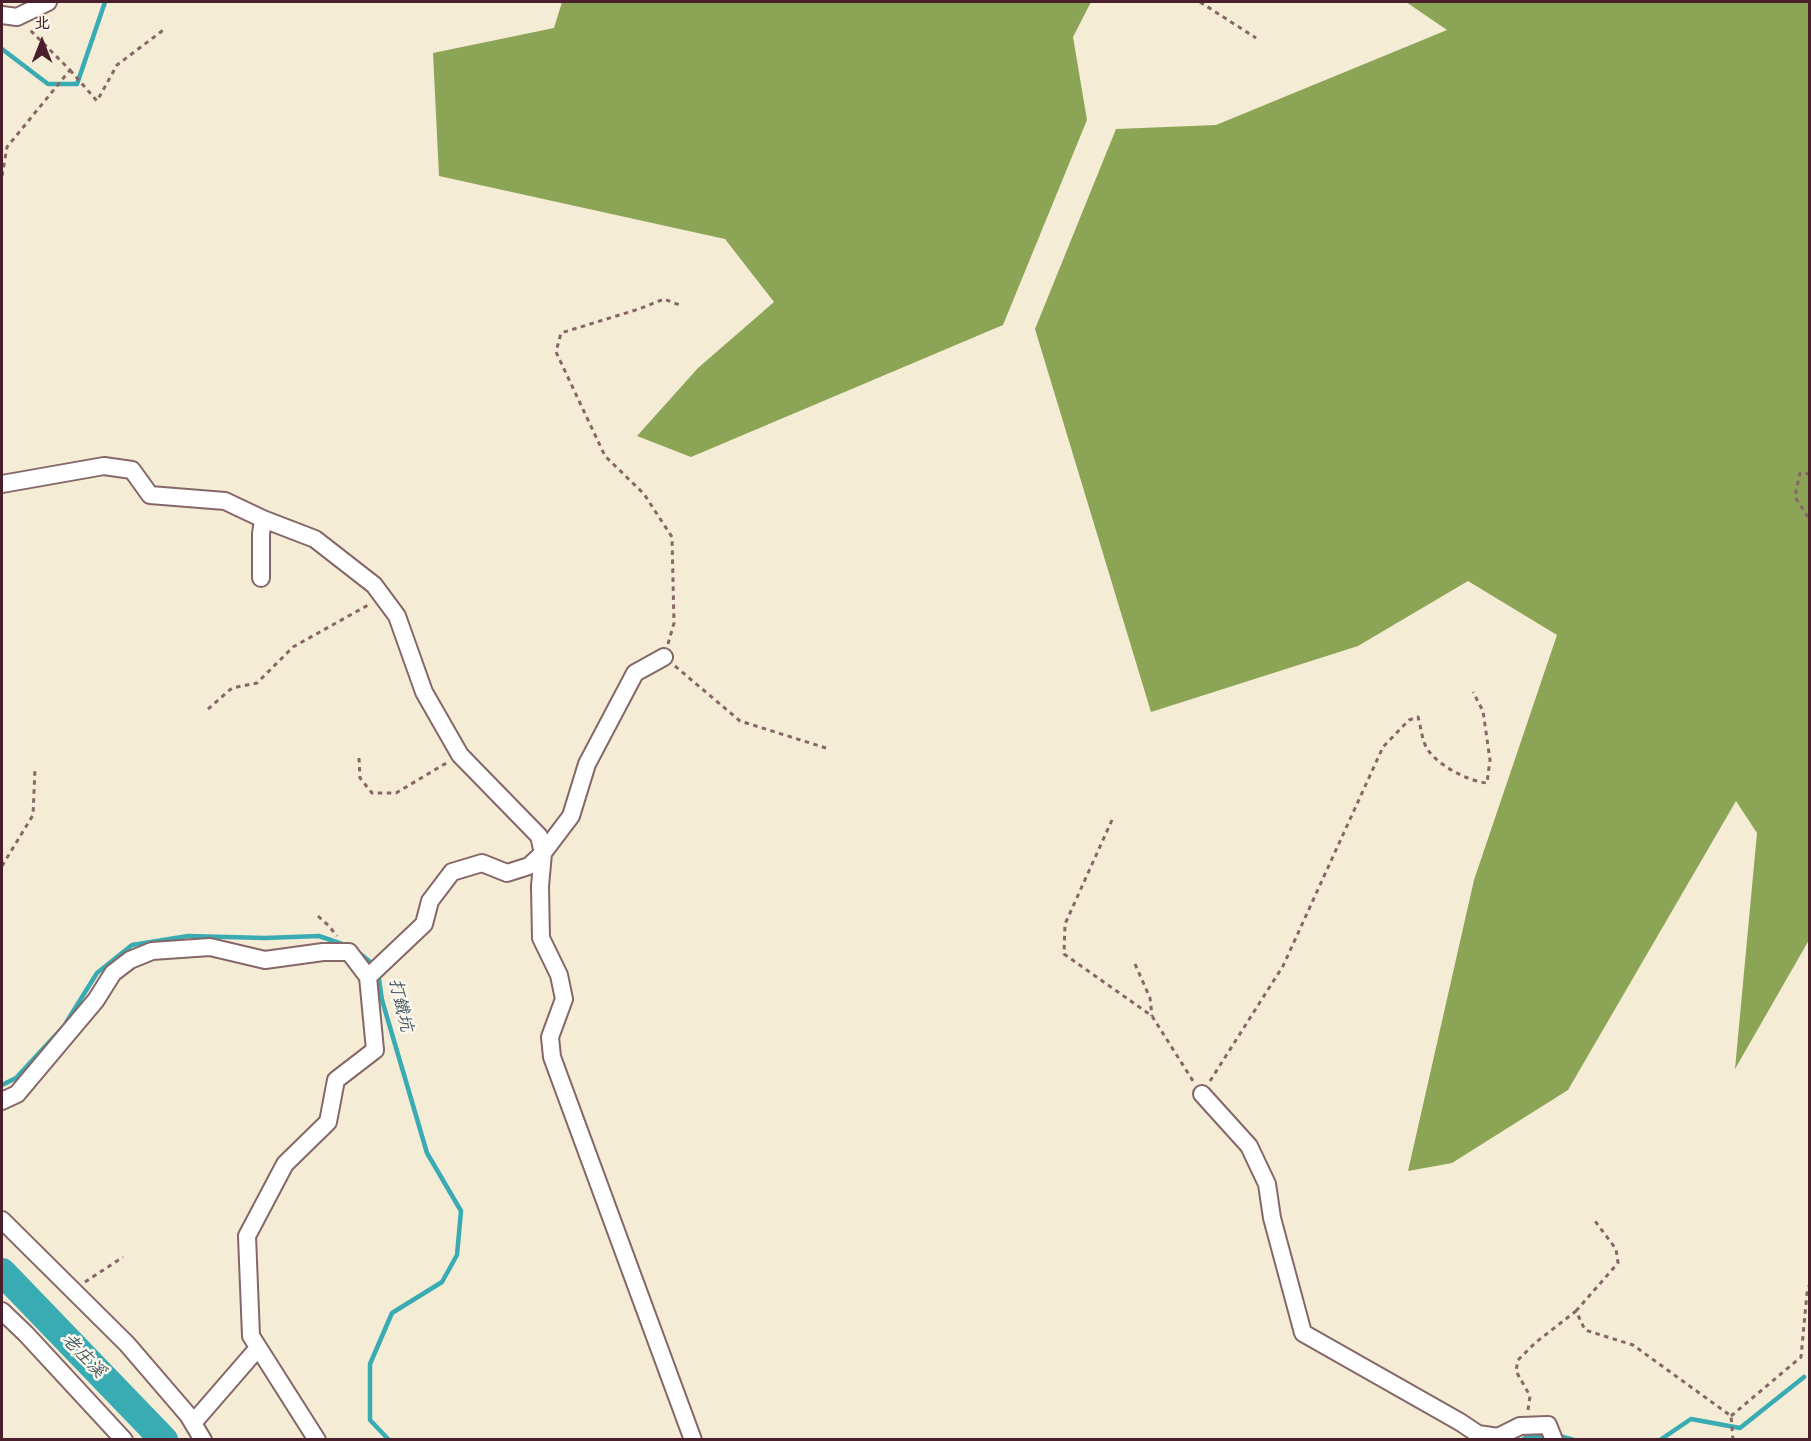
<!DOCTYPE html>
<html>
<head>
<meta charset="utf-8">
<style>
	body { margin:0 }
	#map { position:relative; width:1811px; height:1441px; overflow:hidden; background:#f5ecd6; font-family:"Balsamiq Sans","LXGW WenKai TC",sans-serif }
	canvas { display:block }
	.frame { position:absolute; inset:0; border:3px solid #4a1f2b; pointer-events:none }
	.north { position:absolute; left:12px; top:12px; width:60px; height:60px; -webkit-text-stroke:4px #fbf7ec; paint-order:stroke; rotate:0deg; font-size:16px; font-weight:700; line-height:24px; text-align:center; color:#4a1f2b }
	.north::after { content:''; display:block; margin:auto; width:21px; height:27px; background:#4a1f2b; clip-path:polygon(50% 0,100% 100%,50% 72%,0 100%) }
</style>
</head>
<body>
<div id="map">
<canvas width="1811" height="1441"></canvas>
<div class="frame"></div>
<div class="north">北</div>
</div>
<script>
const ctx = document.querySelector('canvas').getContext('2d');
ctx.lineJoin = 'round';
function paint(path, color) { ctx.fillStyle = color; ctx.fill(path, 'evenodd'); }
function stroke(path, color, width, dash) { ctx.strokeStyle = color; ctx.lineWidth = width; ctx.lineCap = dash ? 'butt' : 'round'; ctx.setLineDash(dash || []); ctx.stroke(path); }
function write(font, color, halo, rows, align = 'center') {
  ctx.font = font + ' "Balsamiq Sans","LXGW WenKai TC",sans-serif'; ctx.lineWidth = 5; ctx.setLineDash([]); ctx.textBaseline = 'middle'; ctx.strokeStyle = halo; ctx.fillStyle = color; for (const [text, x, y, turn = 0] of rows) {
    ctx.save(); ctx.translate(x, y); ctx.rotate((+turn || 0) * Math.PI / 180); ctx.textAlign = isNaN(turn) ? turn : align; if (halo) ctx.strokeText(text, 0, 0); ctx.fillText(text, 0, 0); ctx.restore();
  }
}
paint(new Path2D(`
	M 562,2 L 1091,2 L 1073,37 L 1087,120 L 1003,325 L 691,457 L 637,436 L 698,368 L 774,302 L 725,239 L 439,176 L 433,53 L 554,28 Z
	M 1406,2 L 1810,2 L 1809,940 L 1735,1069 L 1757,833 L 1736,801 L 1568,1090 L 1452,1163 L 1408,1171 L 1474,880 L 1557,635 L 1468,581 L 1358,646 L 1151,712 L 1035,329 L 1116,129 L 1216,125 L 1447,30 Z`), '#8ca455');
stroke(new Path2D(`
	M 2,49 L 48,84 L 77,84 L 105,2
	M 358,952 L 374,965
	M 378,972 L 382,1000 L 427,1153 L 461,1211 L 457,1255 L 442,1282 L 392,1313 L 370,1364 L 370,1420 L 389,1440
	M 2,1085 L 16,1078 L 64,1026 L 97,973 L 132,945 L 188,936 L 265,938 L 319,936 L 348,946
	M 1556,1435 L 1574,1440
	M 1522,1440 L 1525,1438 L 1548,1435
	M 1660,1440 L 1691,1419 L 1740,1428 L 1804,1377`), '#39abb2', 4.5);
stroke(new Path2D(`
	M 2,1272 L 164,1440`), '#39abb2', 28);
const minor = new Path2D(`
	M 2,15 L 17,17 L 48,2
	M 2,484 L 104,466 L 132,470 L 150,495 L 225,501 L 263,519 L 315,539 L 374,585 L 397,616 L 424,692 L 460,755 L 539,836 L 543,853 L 540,886 L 541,938 L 559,975 L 564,999 L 550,1037 L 552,1057 L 693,1440
	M 261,578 L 261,534 L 263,519
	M 1202,1094 L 1249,1146 L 1267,1184 L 1272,1218 L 1303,1333 L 1460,1422 L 1478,1434 L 1498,1437 L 1520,1426 L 1548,1425 L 1554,1440
	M 2,1101 L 17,1094 L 96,1000 L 113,973 L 130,960 L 152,951 L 210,947 L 265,960 L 323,952 L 349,952 L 368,977
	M 2,1220 L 127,1344 L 188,1415 L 203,1440
	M 2,1311 L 26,1334 L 124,1440
	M 193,1423 L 258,1348
	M 317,1440 L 251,1336 L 247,1236 L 285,1164 L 328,1122 L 336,1080 L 375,1050 L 368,977 L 424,924 L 430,901 L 452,872 L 482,863 L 507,873 L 529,866 L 543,853 L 571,816 L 587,764 L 635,673 L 664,657`);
stroke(minor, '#866767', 20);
stroke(new Path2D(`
	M 1200,2 L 1256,38
	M 70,70 L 97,101 L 117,65 L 166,28
	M 2,176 L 7,147 L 70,70 L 29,29
	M 1810,474 L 1800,473 L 1795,497 L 1810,520
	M 668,644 L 674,623 L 672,537 L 644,494 L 605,456 L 556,352 L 561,333 L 639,309 L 664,299 L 682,306
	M 675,666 L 740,721 L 826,748
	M 208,709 L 232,688 L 257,683 L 293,647 L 370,604
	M 359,758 L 360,778 L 372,793 L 396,793 L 448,762
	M 1112,820 L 1065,924 L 1064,954 L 1152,1016 L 1193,1081
	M 2,866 L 33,815 L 35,769
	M 318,916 L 329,926 L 337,936
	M 1135,964 L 1150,998 L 1152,1016
	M 1210,1081 L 1283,966 L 1383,747 L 1409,720 L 1418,717 C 1421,727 1422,742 1428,750 C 1439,766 1468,781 1487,783 L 1490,760 L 1483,711 L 1473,692
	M 85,1282 L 123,1257
	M 1576,1311 L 1618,1263 L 1616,1249 L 1595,1221
	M 1528,1410 L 1530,1396 L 1516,1371 L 1518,1360 L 1535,1343 L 1576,1311 L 1585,1330 L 1633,1345 L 1731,1416 L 1733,1440
	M 1731,1416 L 1801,1357 L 1807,1293 L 1810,1283`), '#866767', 3, [4.5, 4.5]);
stroke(minor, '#fff', 16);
write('italic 18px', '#435761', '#fbf7ec', [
	["打鐵坑",400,1005,77],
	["老庄溪",83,1356,46]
]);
</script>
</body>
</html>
